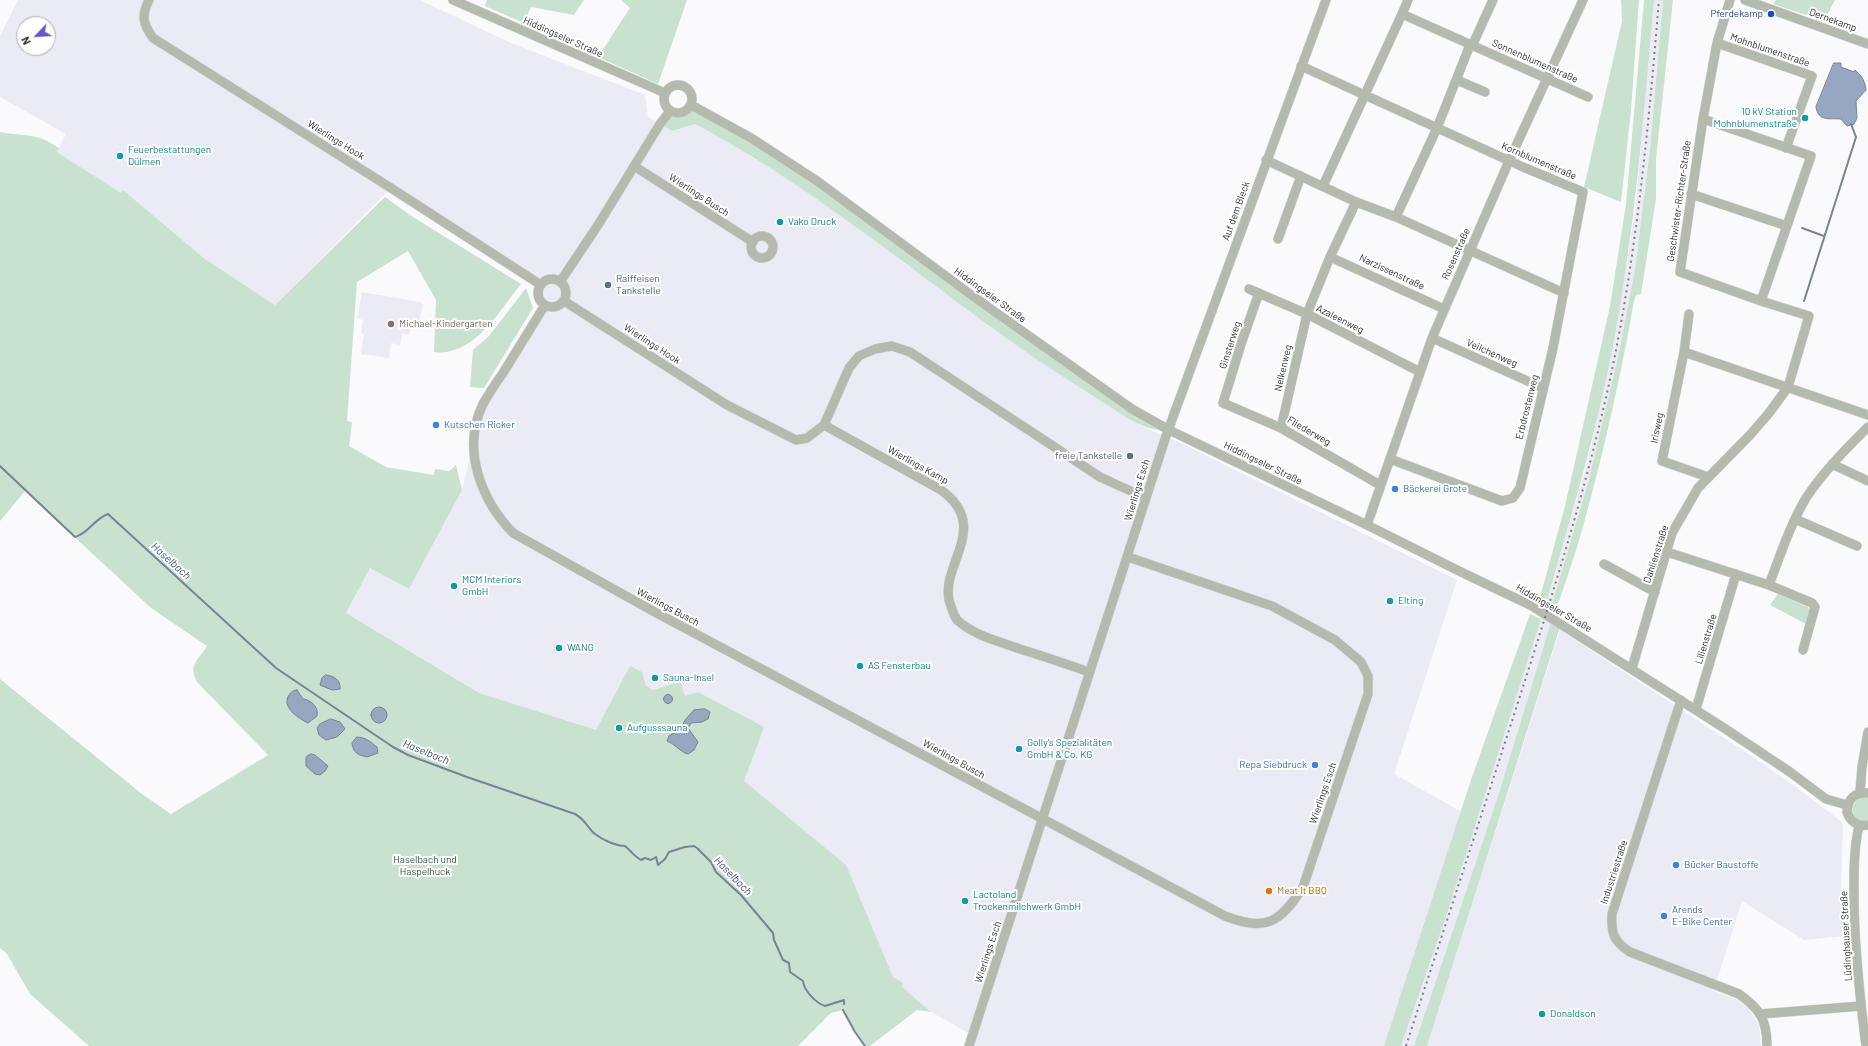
<!DOCTYPE html>
<html>
<head>
<meta charset="utf-8">
<style>
	body { margin:0 }
	#map { position:relative; width:1868px; height:1046px; overflow:hidden; background:#fafafd; font-family:Barlow,sans-serif }
	canvas { display:block }
	.north { position:absolute; left:16px; top:16px; width:40px; height:40px; box-sizing:border-box; background:#fff; border:1px solid #acacad; border-radius:50%; rotate:245deg; font-size:11px; font-weight:700; line-height:16px; text-align:center; color:#303031 }
	.north::after { content:''; display:block; margin:auto; width:14px; height:18px; background:#6455ce; clip-path:polygon(50% 0,100% 100%,50% 72%,0 100%) }
</style>
</head>
<body>
<div id="map">
<canvas width="1868" height="1046"></canvas>
<div class="north">N</div>
</div>
<script>
const ctx = document.querySelector('canvas').getContext('2d');
ctx.lineJoin = 'round';
function paint(path, color) { ctx.fillStyle = color; ctx.fill(path, 'evenodd'); }
function stroke(path, color, width, dash) { ctx.strokeStyle = color; ctx.lineWidth = width; ctx.lineCap = dash ? 'butt' : 'round'; ctx.setLineDash(dash || []); ctx.stroke(path); }
function write(font, color, halo, rows, align = 'center') {
  ctx.font = font + ' Barlow,sans-serif'; ctx.lineWidth = 4; ctx.setLineDash([]); ctx.textBaseline = 'middle'; ctx.strokeStyle = halo; ctx.fillStyle = color; for (const [text, x, y, turn = 0] of rows) {
    ctx.save(); ctx.translate(x, y); ctx.rotate((+turn || 0) * Math.PI / 180); ctx.textAlign = isNaN(turn) ? turn : align; if (halo) ctx.strokeText(text, 0, 0); ctx.fillText(text, 0, 0); ctx.restore();
  }
}
paint(new Path2D(`
	M 18,0 L 420,0 L 511,43 L 645,95 L 648,117 L 672,131 L 695,124 L 719,137 L 794,183 L 851,223 L 1000,334 L 1127,418 L 1143,427 L 1183,444 L 1457,580 L 1394,774 L 1462,812 L 1385,1046 L 967,1046 L 970,1034 L 931,1012 L 596,731 L 479,693 L 346,613 L 370,568 L 409,589 L 462,490 L 483,405 L 542,303 L 538,295 L 539,289 L 391,188 L 275,305 L 205,259 L 123,190 L 121,193 L 57,152 L 66,134 L 0,97 L 0,36 ZM 24,24 L 48,24 L 48,48 L 24,48 Z
	M 1654,0 L 1663,0 L 1650,149 L 1635,269 L 1618,357 L 1588,483 L 1551,607 L 1546,604 L 1588,460 L 1614,341 L 1635,212 Z
	M 362,292 L 421,302 L 423,305 L 418,328 L 410,329 L 409,335 L 402,334 L 400,345 L 391,343 L 389,358 L 361,354 L 364,334 L 361,333 L 363,320 L 357,318 Z
	M 1541,617 L 1551,622 L 1498,796 L 1414,1046 L 1401,1046 L 1445,920 Z
	M 1560,630 L 1756,759 L 1807,795 L 1843,823 L 1841,887 L 1845,936 L 1804,940 L 1742,901 L 1718,977 L 1711,990 L 1738,1000 L 1749,1009 L 1759,1026 L 1761,1046 L 1427,1046 Z`), '#eaebf4');
paint(new Path2D(`
	M 487,0 L 584,0 L 574,15 L 531,7 L 524,23 L 485,6 Z
	M 621,0 L 687,0 L 658,84 L 598,57 L 630,8 Z
	M 1621,0 L 1639,0 L 1631,110 L 1621,202 L 1584,187 L 1622,21 Z
	M 1644,0 L 1654,0 C 1644,114 1635,228 1614,341 C 1597,430 1571,517 1546,604 L 1539,601 L 1565,506 L 1610,306 L 1626,204 Z
	M 1663,0 L 1673,0 L 1656,159 L 1656,199 L 1641,294 L 1636,295 L 1634,301 C 1621,376 1604,450 1584,523 C 1576,552 1566,581 1556,610 L 1551,607 L 1588,483 L 1618,357 L 1635,269 L 1650,149 Z
	M 1776,0 L 1835,0 L 1824,21 L 1773,4 Z
	M 691,105 L 817,181 L 1169,430 C 1152,431 1141,426 1127,418 C 1085,390 1040,363 999,333 C 899,260 804,182 695,124 L 672,131 L 660,124 L 670,111 L 681,113 Z
	M 0,132 C 26,137 36,132 59,148 L 57,152 L 121,193 L 123,190 L 205,259 L 275,305 L 385,197 L 413,217 L 521,284 C 499,311 474,357 434,352 L 436,300 L 408,251 L 357,282 L 347,421 L 352,422 L 349,446 L 386,467 L 434,475 L 435,469 L 449,471 L 456,465 L 462,490 L 409,589 L 370,568 L 346,613 L 479,693 L 596,730 L 630,666 L 642,672 L 646,686 L 653,690 L 680,682 L 685,696 L 698,692 L 764,727 L 744,781 L 846,865 L 893,977 L 903,983 L 902,987 L 931,1012 L 917,1010 L 870,1046 L 866,1046 L 863,1043 L 843,1010 L 831,1013 L 798,1046 L 89,1046 L 30,994 L 7,954 L 0,948 L 0,679 L 142,794 L 171,814 L 268,755 L 197,682 C 188,664 198,661 207,646 L 151,608 L 25,491 L 0,521 Z
	M 526,288 L 533,308 L 484,388 L 470,387 L 473,350 L 489,336 Z
	M 1778,594 L 1808,607 L 1810,611 L 1806,624 L 1770,605 Z
	M 1530,614 L 1541,619 L 1445,920 L 1401,1046 L 1384,1046 L 1472,777 Z
	M 1551,622 L 1560,627 L 1427,1046 L 1414,1046 L 1498,796 Z
	M 1864,797 L 1868,798 L 1868,821 L 1860,821 L 1855,818 L 1852,809 L 1856,800 Z`), '#c8e2cf');
const water = new Path2D(`
	M 1834,63 L 1841,63 L 1841,67 L 1854,72 L 1855,70 C 1862,76 1865,81 1866,90 L 1856,101 L 1857,118 L 1854,124 L 1847,126 L 1841,119 C 1830,118 1818,122 1816,107 Z
	M 326,675 C 334,676 341,680 340,689 L 332,690 L 320,685 L 322,678 Z
	M 297,690 L 303,699 C 311,700 319,707 317,716 L 308,723 C 298,718 281,707 289,695 C 291,692 293,690 297,690 Z
	M663.5 699a4.5 4.5 0 1 1 9 0a4.5 4.5 0 1 1-9 0Z
	M371 715a8 8 0 1 1 16 0a8 8 0 1 1-16 0Z
	M 705,709 L 710,712 L 708,719 L 702,722 L 691,723 L 688,728 L 698,742 L 694,750 L 688,754 C 680,752 675,744 667,741 L 669,736 L 682,727 L 685,720 L 694,710 Z
	M 331,719 L 340,722 L 345,729 L 337,737 L 326,740 L 319,735 L 317,728 L 320,724 Z
	M 357,737 C 365,737 371,742 377,747 L 378,753 L 367,757 C 358,755 353,753 352,743 Z
	M 311,754 L 315,755 L 328,766 L 325,771 L 320,775 L 315,774 L 306,766 L 306,757 Z`);
paint(water, '#97a6c1');
stroke(water, '#788396', 1);
stroke(new Path2D(`
	M 1802,228 L 1824,236
	M 1804,301 L 1856,137 L 1851,124
	M 0,466 L 75,537 C 89,533 94,519 108,514 L 276,668 L 393,747 L 408,755 L 467,777 L 575,814 C 586,820 588,829 595,834 C 603,840 616,846 625,846 C 631,851 634,856 641,860 L 645,858 L 651,860 L 656,857 L 658,865 L 665,859 L 669,852 L 685,847 L 694,846 L 697,848 L 711,862 L 716,872 L 741,895 L 773,933 L 774,940 L 783,960 L 789,963 L 790,972 L 803,981 C 804,991 816,1003 825,1006 L 844,1000 L 844,1004
	M 843,1010 L 855,1032 L 865,1046`), '#788396', 2);
const minor = new Path2D(`
	M 149,0 C 141,16 143,24 153,38 L 391,188 L 541,285
	M 453,0 L 665,93
	M 1408,0 L 1402,14 L 1588,97
	M 1745,0 L 1868,44
	M 1717,43 L 1812,76 L 1786,148
	M 1472,46 L 1493,0
	M 1301,66 L 1523,167 L 1583,192 L 1553,348 L 1520,488 L 1513,498 L 1502,501 L 1390,459
	M 1457,80 L 1485,92
	M664 99a14 14 0 1 1 28 0a14 14 0 1 1-28 0Z
	M 691,105 L 751,138 L 817,181 L 974,297 L 1132,409 L 1169,430 L 1367,525 L 1459,571 L 1532,606 L 1724,728 L 1790,772 L 1826,799 L 1847,805
	M 1703,119 L 1811,156 L 1761,301
	M 1266,160 L 1356,202 L 1396,217 L 1564,293
	M 634,166 L 753,242
	M 1323,186 L 1402,14
	M 1691,194 L 1787,226
	M 1396,217 L 1437,128 L 1470,45
	M751 247a11 11 0 1 1 22 0a11 11 0 1 1-22 0Z
	M 1278,239 L 1301,176
	M 1330,257 L 1444,309
	M538 293a14 14 0 1 1 28 0a14 14 0 1 1-28 0Z
	M 560,282 L 598,225 L 660,124 L 670,111
	M 1249,289 L 1307,314 L 1420,372
	M 1259,293 L 1242,341 L 1223,403 L 1281,428 L 1380,485
	M 564,301 L 727,405 L 796,440 L 807,438 L 824,425 L 849,368 L 859,356 L 875,349 L 892,346 L 910,352 L 1100,477 L 1146,498
	M 545,305 C 531,328 517,350 503,373 C 496,383 489,393 483,404 C 461,449 481,500 513,533 L 651,610 L 1225,916 C 1266,932 1280,923 1303,887 L 1368,694 L 1368,676 L 1361,662 L 1335,640 L 1272,606 L 1128,557
	M 1432,338 L 1543,388
	M 1684,352 L 1689,314
	M 824,425 L 941,490 C 995,529 933,569 952,609 C 953,613 955,617 957,620 C 975,636 998,641 1020,649 C 1043,656 1066,664 1089,672
	M 1281,428 L 1307,314 L 1330,257 L 1356,202
	M 1832,464 L 1868,481
	M 1708,477 L 1662,461 L 1684,352 L 1868,415
	M 1795,519 L 1857,546
	M 1367,525 L 1432,338 L 1509,161 L 1583,0
	M 1667,552 L 1769,585 L 1812,603 L 1815,607 L 1803,650
	M 1604,564 L 1655,592
	M 1769,585 C 1780,556 1790,525 1806,498 C 1823,472 1846,449 1868,427
	M 1632,668 L 1672,533 L 1698,488 L 1750,435 L 1769,413 L 1788,387 L 1809,316 L 1761,301 L 1680,272 L 1703,119 L 1717,43 L 1730,0
	M 1681,700 L 1612,914 C 1611,933 1613,941 1630,952 L 1739,994 C 1760,1009 1767,1020 1767,1046
	M 1696,709 L 1736,574
	M 1860,792 L 1862,767 L 1868,732
	M 1868,793 C 1855,792 1848,798 1847,812 C 1850,821 1857,827 1868,825
	M 1859,826 C 1853,852 1854,878 1854,905 C 1855,952 1860,999 1866,1046
	M 1761,1014 L 1861,1006
	M 969,1046 L 1166,436 L 1326,0`);
stroke(minor, '#d6d6d8', 10);
stroke(minor, '#b4baad', 9);
stroke(new Path2D(`
	M 1406,1046 C 1441,938 1477,829 1512,721 C 1547,612 1582,504 1607,393 C 1636,263 1648,132 1659,0`), '#7e7e80', 2, [2, 4]);
for (const [x, y, r, color] of [
	[1771,14,4,"#1a4fb4"],
	[1805,118,4,"#0f9aa8"],
	[120,156,4,"#0f9aa8"],
	[780,222,4,"#0f9aa8"],
	[608,285,4,"#5c6f8a"],
	[391,324,4,"#8d6e63"],
	[436,425,4,"#3f7fe0"],
	[1130,456,4,"#5c6f8a"],
	[1395,489,4,"#3f7fe0"],
	[454,586,4,"#0f9aa8"],
	[1390,601,4,"#0f9aa8"],
	[559,648,4,"#0f9aa8"],
	[860,666,4,"#0f9aa8"],
	[655,678,4,"#0f9aa8"],
	[619,728,4,"#0f9aa8"],
	[1019,749,4,"#0f9aa8"],
	[1315,765,4,"#3f7fe0"],
	[1676,865,4,"#3f7fe0"],
	[1269,891,4,"#e8710a"],
	[965,901,4,"#0f9aa8"],
	[1664,916,4,"#3f7fe0"],
	[1542,1014,4,"#0f9aa8"]
]) { const dot = new Path2D(); dot.arc(x, y, r, 0, 2 * Math.PI); ctx.fillStyle = color; ctx.fill(dot); stroke(dot, '#fff', 1.5); }
write('10px', '#164399', '#fff', [
	["Pferdekamp",1763,14]
], 'right');
write('10px', '#303031', '#fff', [
	["Dernekamp",1833,20,20],
	["Hiddingseler Straße",563,37,24],
	["Mohnblumenstraße",1770,50,19],
	["Sonnenblumenstraße",1535,61,24],
	["Wierlings Hook",336,140,32],
	["Kornblumenstraße",1539,161,23],
	["Wierlings Busch",699,195,33],
	["Geschwister-Richter-Straße",1679,201,-82],
	["Auf dem Bleck",1236,211,-70],
	["Rosenstraße",1456,254,-66],
	["Narzissenstraße",1392,272,25],
	["Hiddingseler Straße",990,295,36],
	["Azaleenweg",1340,319,27],
	["Wierlings Hook",652,344,33],
	["Ginsterweg",1230,345,-72],
	["Veilchenweg",1492,353,24],
	["Nelkenweg",1283,368,-77],
	["Erbdrostenweg",1527,407,-76],
	["Irisweg",1657,428,-78],
	["Fliederweg",1309,431,30],
	["Hiddingseler Straße",1263,463,26],
	["Wierlings Kamp",918,465,29],
	["Wierlings Esch",1137,490,-73],
	["Dahlienstraße",1656,554,-72],
	["Wierlings Busch",668,607,28],
	["Hiddingseler Straße",1554,608,30],
	["Lilienstraße",1706,639,-73],
	["Wierlings Busch",954,759,29],
	["Wierlings Esch",1323,793,-71],
	["Industriestraße",1614,872,-72],
	["Lüdinghauser Straße",1846,936,-93],
	["Wierlings Esch",988,952,-72]
]);
write('10px', '#0d838f', '#fff', [
	["10 kV Station",1797,112,"right"],
	["Mohnblumenstraße",1797,124,"right"],
	["Feuerbestattungen",128,150],
	["Dülmen",128,162],
	["Vako Druck",788,222],
	["MCM Interiors",462,580],
	["GmbH",462,592],
	["Elting",1398,601],
	["WANG",567,648],
	["AS Fensterbau",868,666],
	["Sauna-Insel",663,678],
	["Aufgusssauna",627,728],
	["Golly's Spezialitäten",1027,743],
	["GmbH & Co. KG",1027,755],
	["Lactoland",973,895],
	["Trockenmilchwerk GmbH",973,907],
	["Donaldson",1550,1014]
], 'left');
write('10px', '#4e5e75', '#fff', [
	["Raiffeisen",616,279],
	["Tankstelle",616,291],
	["freie Tankstelle",1122,456,"right"]
], 'left');
write('10px', '#785e54', '#fff', [
	["Michael-Kindergarten",399,324]
], 'left');
write('10px', '#366cbe', '#fff', [
	["Kutschen Ricker",444,425],
	["Bäckerei Grote",1403,489],
	["Repa Siebdruck",1307,765,"right"],
	["Bücker Baustoffe",1684,865],
	["Arends",1672,910],
	["E-Bike Center",1672,922]
], 'left');
write('10px', '#265536', '#fff', [
	["Haselbach und",425,860],
	["Haspelhuck",425,872]
]);
write('10px', '#c56008', '#fff', [
	["Meat It BBQ",1277,891]
], 'left');
write('italic 11px', '#3d537c', '#fff', [
	["Haselbach",171,561,42],
	["Haselbach",426,752,22],
	["Haselbach",733,876,46]
]);
</script>
</body>
</html>
